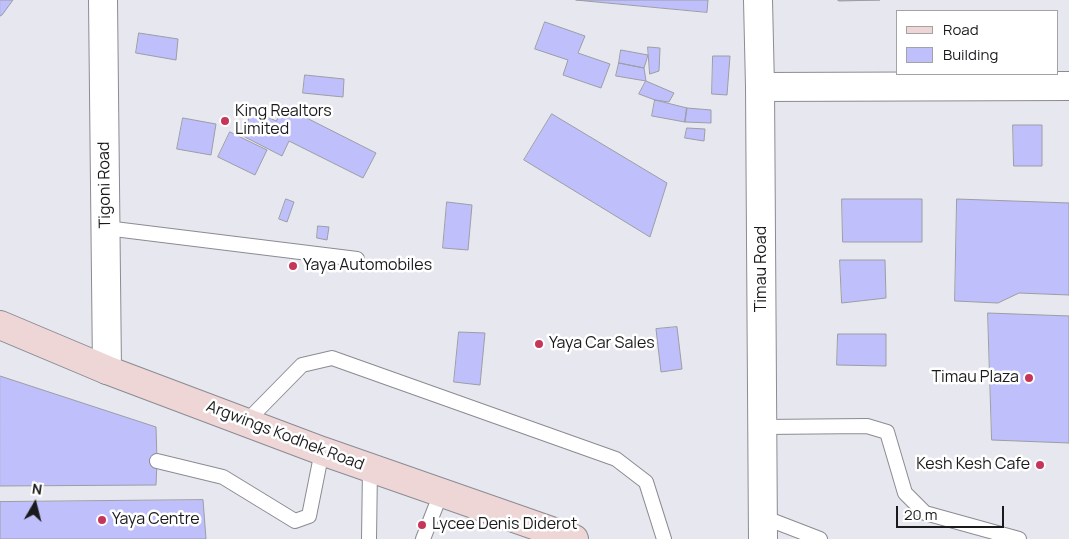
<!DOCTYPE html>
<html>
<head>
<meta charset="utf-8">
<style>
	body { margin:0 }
	#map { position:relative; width:1069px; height:539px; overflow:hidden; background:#e6e7ef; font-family:Manrope,sans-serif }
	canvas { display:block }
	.legend { position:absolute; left:896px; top:10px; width:162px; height:65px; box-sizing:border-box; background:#fff; border:1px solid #a3a3a5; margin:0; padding:6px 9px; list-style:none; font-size:15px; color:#1a1a1d }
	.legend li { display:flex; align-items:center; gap:10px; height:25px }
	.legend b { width:25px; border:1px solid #a3a3a5 }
	.north { position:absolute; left:10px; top:479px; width:50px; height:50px; -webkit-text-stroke:4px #fff; paint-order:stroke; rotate:8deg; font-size:14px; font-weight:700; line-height:20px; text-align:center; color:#1a1a1d }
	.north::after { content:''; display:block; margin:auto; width:18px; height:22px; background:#1a1a1d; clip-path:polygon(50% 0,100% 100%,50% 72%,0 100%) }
	.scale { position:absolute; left:896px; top:506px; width:108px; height:22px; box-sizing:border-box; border:2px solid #1a1a1d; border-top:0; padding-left:6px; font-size:15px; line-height:18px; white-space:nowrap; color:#1a1a1d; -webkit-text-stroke:4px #fff; paint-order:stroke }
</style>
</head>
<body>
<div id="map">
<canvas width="1069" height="539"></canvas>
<ul class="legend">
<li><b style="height:6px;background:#eed5d6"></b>Road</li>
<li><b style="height:14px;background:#bebffb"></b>Building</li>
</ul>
<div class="north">N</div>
<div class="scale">20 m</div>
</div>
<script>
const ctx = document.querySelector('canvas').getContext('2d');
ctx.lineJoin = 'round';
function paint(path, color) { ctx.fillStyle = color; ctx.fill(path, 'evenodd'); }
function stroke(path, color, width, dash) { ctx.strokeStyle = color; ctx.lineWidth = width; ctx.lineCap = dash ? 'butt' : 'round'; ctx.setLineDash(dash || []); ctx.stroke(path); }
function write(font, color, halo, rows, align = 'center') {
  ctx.font = font + ' Manrope,sans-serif'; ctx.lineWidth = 5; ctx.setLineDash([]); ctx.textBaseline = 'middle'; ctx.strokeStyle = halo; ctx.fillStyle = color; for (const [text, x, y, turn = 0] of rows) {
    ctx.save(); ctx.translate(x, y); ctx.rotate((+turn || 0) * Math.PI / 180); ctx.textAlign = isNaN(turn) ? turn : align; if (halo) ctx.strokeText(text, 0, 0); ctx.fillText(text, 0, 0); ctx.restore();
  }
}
const building = new Path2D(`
	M 0,0 L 13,0 L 2,15 L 0,16 Z
	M 576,0 L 708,0 L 707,12 Z
	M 838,0 L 880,0 L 839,1 Z
	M 545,22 L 585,36 L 578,53 L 610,64 L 601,88 L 563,75 L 568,60 L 535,49 Z
	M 139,33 L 178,39 L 176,60 L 136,53 Z
	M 648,47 L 660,48 L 659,71 L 650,74 Z
	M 621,50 L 648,55 L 644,68 L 619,63 Z
	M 713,56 L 730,56 L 727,95 L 712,94 Z
	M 619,63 L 644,68 L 646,81 L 616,76 Z
	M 305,75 L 344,79 L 343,97 L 303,93 Z
	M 646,81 L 674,93 L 669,102 L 655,100 L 639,94 Z
	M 655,100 L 687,108 L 685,122 L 652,116 Z
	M 283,106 L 376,153 L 363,178 L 289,141 L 282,156 L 241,135 L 253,110 L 276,121 Z
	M 687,108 L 711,110 L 711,123 L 685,122 Z
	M 552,114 L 667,183 L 650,237 L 524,160 Z
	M 183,118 L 216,124 L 211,155 L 177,149 Z
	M 1013,125 L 1042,125 L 1042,166 L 1014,166 Z
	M 687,128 L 705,129 L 704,141 L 685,138 Z
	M 230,132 L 267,150 L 255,175 L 218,157 Z
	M 286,199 L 294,202 L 287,222 L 279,219 Z
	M 842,199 L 922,199 L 922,242 L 843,242 Z
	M 957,199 L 1069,203 L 1069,295 L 1019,293 L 998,303 L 955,301 Z
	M 447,202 L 472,205 L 468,250 L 443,248 Z
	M 318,226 L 329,227 L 327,240 L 317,238 Z
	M 840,260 L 885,260 L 886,298 L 842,303 Z
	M 988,313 L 1069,316 L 1069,443 L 992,440 Z
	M 677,327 L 682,369 L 661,372 L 656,329 Z
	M 459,332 L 485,333 L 480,385 L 454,382 Z
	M 838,334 L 886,334 L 886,366 L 837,365 Z
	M 0,376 L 156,427 L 157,461 L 156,485 L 0,486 Z
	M 203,500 L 206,539 L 0,539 L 0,502 Z`);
paint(building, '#bebffb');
stroke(building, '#9d9da5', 1);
const service = new Path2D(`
	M 106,228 L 357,259
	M 246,422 L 302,365 L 332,358 L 616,459 L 646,482 L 664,539
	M 763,427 L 867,426 L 887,432 L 905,493 L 925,513 L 1019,539
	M 157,461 L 223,477 L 295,521 L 309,516 L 322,451
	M 763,517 L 820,539
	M 369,539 L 370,468
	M 423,539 L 441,493`);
const minor = new Path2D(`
	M 103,0 L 107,370
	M 758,0 L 760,87 L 763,539
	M 760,87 L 1069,86`);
const secondary = new Path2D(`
	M 0,325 L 107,370 L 322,451 L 574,539`);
stroke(service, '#8b8b93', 16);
stroke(minor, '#8b8b93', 30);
stroke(secondary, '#8b8b93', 30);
stroke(service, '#fff', 14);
stroke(minor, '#fff', 28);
stroke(secondary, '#eed5d6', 28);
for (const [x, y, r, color] of [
	[225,121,5,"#c53658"],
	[293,266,5,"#c53658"],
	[539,344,5,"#c53658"],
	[1029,378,5,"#c53658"],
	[1040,465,5,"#c53658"],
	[102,520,5,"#c53658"],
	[422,525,5,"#c53658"]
]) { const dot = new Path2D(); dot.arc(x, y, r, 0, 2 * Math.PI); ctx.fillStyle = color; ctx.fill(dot); stroke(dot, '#fff', 2); }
write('16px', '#1a1a1d', '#fff', [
	["King Realtors",235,112],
	["Limited",235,130],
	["Yaya Automobiles",303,266],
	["Yaya Car Sales",549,344],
	["Timau Plaza",1019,378,"right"],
	["Kesh Kesh Cafe",1030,465,"right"],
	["Yaya Centre",112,520],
	["Lycee Denis Diderot",432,525]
], 'left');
write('16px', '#1a1a1d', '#fff', [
	["Tigoni Road",105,185,-91],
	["Timau Road",762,269,-90],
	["Argwings Kodhek Road",285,436,21]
]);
</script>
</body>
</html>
